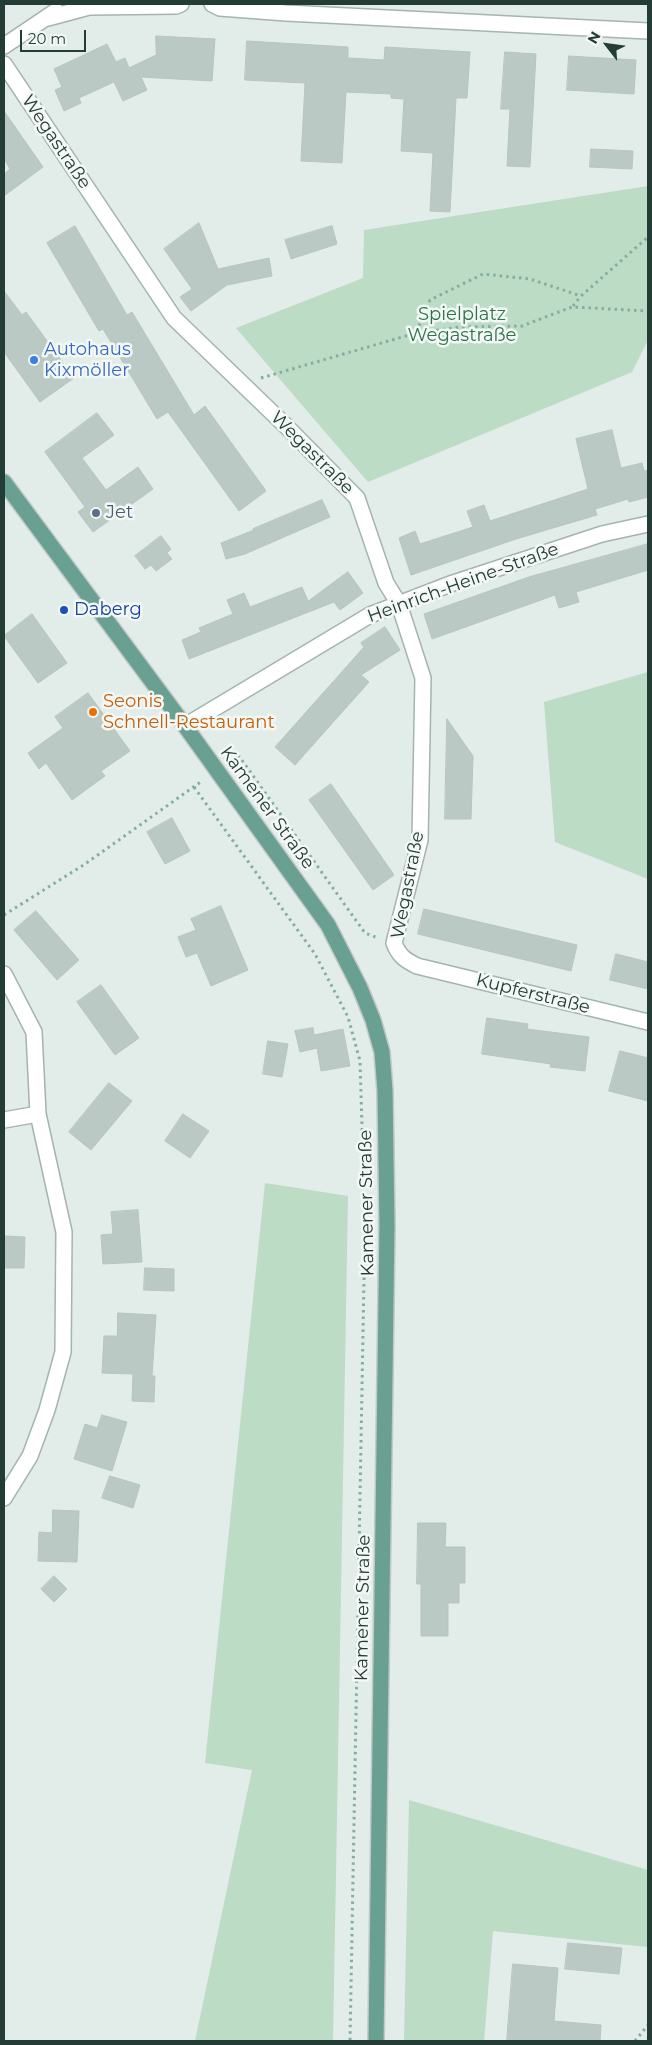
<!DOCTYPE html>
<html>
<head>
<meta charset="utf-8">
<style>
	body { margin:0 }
	#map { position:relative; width:652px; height:2045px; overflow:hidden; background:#e2ece8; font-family:Montserrat,sans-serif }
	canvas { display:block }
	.frame { position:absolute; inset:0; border:5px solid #233c36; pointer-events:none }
	.north { position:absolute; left:582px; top:20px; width:50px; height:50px; -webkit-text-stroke:4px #f3f8f6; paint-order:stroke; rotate:300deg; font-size:14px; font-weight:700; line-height:20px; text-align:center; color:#233c36 }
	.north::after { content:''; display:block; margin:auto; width:18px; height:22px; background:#233c36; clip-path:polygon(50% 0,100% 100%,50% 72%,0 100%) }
	.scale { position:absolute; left:20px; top:30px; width:66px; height:22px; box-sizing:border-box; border:2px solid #233c36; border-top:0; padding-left:6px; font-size:15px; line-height:18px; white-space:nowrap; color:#233c36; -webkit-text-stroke:4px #f3f8f6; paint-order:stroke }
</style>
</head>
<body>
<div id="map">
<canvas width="652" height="2045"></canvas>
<div class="frame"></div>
<div class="north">N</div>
<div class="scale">20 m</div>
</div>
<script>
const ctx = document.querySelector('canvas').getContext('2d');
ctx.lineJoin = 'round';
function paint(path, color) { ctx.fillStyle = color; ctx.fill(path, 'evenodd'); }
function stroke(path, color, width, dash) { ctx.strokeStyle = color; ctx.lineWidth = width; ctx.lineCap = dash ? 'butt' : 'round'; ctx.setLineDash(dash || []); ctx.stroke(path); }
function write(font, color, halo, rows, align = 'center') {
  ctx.font = font + ' Montserrat,sans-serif'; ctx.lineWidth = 5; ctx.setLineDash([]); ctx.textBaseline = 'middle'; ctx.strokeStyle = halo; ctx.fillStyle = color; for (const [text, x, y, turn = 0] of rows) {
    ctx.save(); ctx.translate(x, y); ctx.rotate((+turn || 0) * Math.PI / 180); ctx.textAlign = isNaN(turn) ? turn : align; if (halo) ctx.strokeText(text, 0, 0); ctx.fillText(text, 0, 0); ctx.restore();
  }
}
paint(new Path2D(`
	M 648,186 L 648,340 L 632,372 L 368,482 L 236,328 L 363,278 L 364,230 Z
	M 648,672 L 648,879 L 555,842 L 544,702 Z
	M 265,1183 L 348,1196 L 333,2041 L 195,2041 L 252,1770 L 205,1763 Z
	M 409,1800 L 648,1870 L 648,1947 L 493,1931 L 484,2041 L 404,2041 Z`), '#bcdcc5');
const building = new Path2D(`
	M 156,36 L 215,39 L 212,81 L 141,77 L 147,90 L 123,101 L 114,82 L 79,98 L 81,103 L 64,111 L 55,90 L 62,87 L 54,69 L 107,44 L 116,62 L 125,58 L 129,68 L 156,55 Z
	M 247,41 L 348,47 L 348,58 L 384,60 L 385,47 L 470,52 L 467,98 L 456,98 L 450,212 L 430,211 L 433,153 L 401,151 L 404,99 L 391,98 L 391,94 L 346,92 L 342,163 L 301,161 L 305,83 L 245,80 Z
	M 505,52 L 536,54 L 530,167 L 507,166 L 510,109 L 501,109 Z
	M 569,56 L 636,60 L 634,94 L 567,90 Z
	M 4,111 L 43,167 L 4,196 L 4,174 L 10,169 L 4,159 Z
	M 591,149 L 633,151 L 632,169 L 590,167 Z
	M 199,223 L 218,269 L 269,258 L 272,276 L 227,285 L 191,311 L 180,297 L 192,289 L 164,249 Z
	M 75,226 L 127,315 L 132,312 L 194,415 L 205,406 L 266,491 L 239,511 L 168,412 L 157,419 L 103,329 L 99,331 L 47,243 Z
	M 332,226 L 337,244 L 291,259 L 285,240 Z
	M 4,291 L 22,315 L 26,312 L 74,378 L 40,402 L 4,352 Z
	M 97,413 L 114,435 L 82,458 L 106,490 L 138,467 L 153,489 L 93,532 L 78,512 L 85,507 L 45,452 Z
	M 612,430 L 621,468 L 642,463 L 644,471 L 648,470 L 648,497 L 629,502 L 628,499 L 595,509 L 597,515 L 516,539 L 411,575 L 399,538 L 415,531 L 420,544 L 473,527 L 467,511 L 484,505 L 490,521 L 588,489 L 576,439 Z
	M 322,500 L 330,517 L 245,554 L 226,559 L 221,543 L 254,530 L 253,529 Z
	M 161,536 L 171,549 L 167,553 L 172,559 L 156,571 L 151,565 L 145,569 L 135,556 Z
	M 648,544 L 648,570 L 576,592 L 579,602 L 559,608 L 555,595 L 432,639 L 424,614 L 529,577 Z
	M 348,572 L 363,593 L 340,610 L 334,602 L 189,659 L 182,640 L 201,632 L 199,628 L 233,614 L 227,600 L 244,593 L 250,607 L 302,587 L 308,601 Z
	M 32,614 L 67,663 L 38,683 L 4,636 Z
	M 385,627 L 400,650 L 361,675 L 369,682 L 295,765 L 275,747 L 364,647 L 361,643 Z
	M 88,693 L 130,751 L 101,771 L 105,776 L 72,800 L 46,763 L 39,769 L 28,753 L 63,728 L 55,717 Z
	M 447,719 L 473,756 L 471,819 L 445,819 Z
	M 331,784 L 394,875 L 373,890 L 309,800 Z
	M 172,818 L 190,851 L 165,864 L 147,832 Z
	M 221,906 L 248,970 L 211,986 L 197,953 L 186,957 L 178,937 L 196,930 L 191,919 Z
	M 424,909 L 577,945 L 571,971 L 418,934 Z
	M 36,911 L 79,960 L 57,980 L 14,930 Z
	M 616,954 L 648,962 L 648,989 L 610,980 Z
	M 101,985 L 139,1038 L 115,1055 L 77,1002 Z
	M 487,1018 L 528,1024 L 527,1029 L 589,1037 L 585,1071 L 550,1067 L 551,1064 L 482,1054 Z
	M 313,1028 L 314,1035 L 343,1029 L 350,1066 L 321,1071 L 317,1048 L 300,1052 L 295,1031 Z
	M 268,1041 L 288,1044 L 282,1077 L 263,1074 Z
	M 620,1051 L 648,1058 L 648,1101 L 609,1091 Z
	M 109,1083 L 132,1101 L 91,1150 L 69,1132 Z
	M 183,1114 L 209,1131 L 190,1158 L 165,1141 Z
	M 138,1210 L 142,1262 L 103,1264 L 101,1235 L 113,1234 L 111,1212 Z
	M 4,1236 L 25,1237 L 24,1268 L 4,1268 Z
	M 145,1268 L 174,1269 L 174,1291 L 144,1290 Z
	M 118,1313 L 156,1315 L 152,1376 L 155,1376 L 154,1402 L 132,1401 L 133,1374 L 102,1373 L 104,1336 L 117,1336 Z
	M 102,1415 L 127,1422 L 112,1471 L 74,1459 L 85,1424 L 97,1428 Z
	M 110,1476 L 140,1485 L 133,1508 L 102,1498 Z
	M 53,1510 L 79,1511 L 77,1562 L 38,1561 L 39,1532 L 52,1533 Z
	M 418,1523 L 446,1523 L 445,1547 L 465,1547 L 465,1583 L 459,1583 L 459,1603 L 448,1603 L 448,1636 L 421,1636 L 421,1584 L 417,1584 Z
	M 54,1576 L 67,1589 L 54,1602 L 41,1589 Z
	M 568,1943 L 622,1948 L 619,1974 L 565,1969 Z
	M 513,1964 L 558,1968 L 554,2021 L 601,2025 L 600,2041 L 507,2041 Z`);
paint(building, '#bbc9c4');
stroke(building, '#b5c5bf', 1);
const minor = new Path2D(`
	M 212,4 L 220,8 L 286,13 L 648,31
	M 48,18 L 89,7 L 176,6 L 181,4
	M 4,46 L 56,11
	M 4,64 L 174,318 L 287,427 L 357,498 L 386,583 L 399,604 L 423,678 L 420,840 L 394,943 C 399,956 405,960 417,966 L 648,1022
	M 185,726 L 370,615 L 453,583 L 602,534 L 648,524
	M 4,974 L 34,1032 L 38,1114 L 4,1120
	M 4,1498 L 30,1456 L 47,1410 L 63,1352 L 64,1232 L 38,1114`);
const major = new Path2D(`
	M 4,482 L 185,726 L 328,925 L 360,988 L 373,1020 L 382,1052 L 385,1091 L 387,1225 L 376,2041`);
stroke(minor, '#a5b4af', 18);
stroke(major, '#c1c8c7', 18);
stroke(new Path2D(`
	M 573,306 L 581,296
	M 417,333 L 460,327 L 522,326 L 572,307 L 648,311
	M 261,378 L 416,333 L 430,300 L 483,274 L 530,279 L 581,296 L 648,237
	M 232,760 L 239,756 L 365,933 L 378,938
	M 194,787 L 315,954 L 348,1017 L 360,1061 L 365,1224 L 350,2041
	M 4,915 L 85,864 L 202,781
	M 635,2041 L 648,2025`), '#84aea1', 3, [2.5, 4]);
stroke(minor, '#fff', 15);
stroke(major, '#69a092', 15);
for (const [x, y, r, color] of [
	[34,360,5,"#3f7fe0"],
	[96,513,5,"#5c6f8a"],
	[64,610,5,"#1a4fb4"],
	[93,712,5,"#e8710a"]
]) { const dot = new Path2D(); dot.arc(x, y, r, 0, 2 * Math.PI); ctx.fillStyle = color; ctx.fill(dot); stroke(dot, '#f3f8f6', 2); }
write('18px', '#233c36', '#f3f8f6', [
	["Wegastraße",56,142,56],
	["Wegastraße",312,453,45],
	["Heinrich-Heine-Straße",463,583,-20],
	["Kamener Straße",267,808,54],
	["Wegastraße",408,885,-79],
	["Kupferstraße",533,994,14],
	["Kamener Straße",367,1203,-91],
	["Kamener Straße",363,1608,-89]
]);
write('18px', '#2f7249', '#f3f8f6', [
	["Spielplatz",462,315],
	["Wegastraße",462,336]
]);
write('18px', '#366cbe', '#f3f8f6', [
	["Autohaus",44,350],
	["Kixmöller",44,371]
], 'left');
write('18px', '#4e5e75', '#f3f8f6', [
	["Jet",106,513]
], 'left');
write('18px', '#164399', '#f3f8f6', [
	["Daberg",74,610]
], 'left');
write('18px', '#c56008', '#f3f8f6', [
	["Seonis",103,702],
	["Schnell-Restaurant",103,723]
], 'left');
</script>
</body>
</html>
